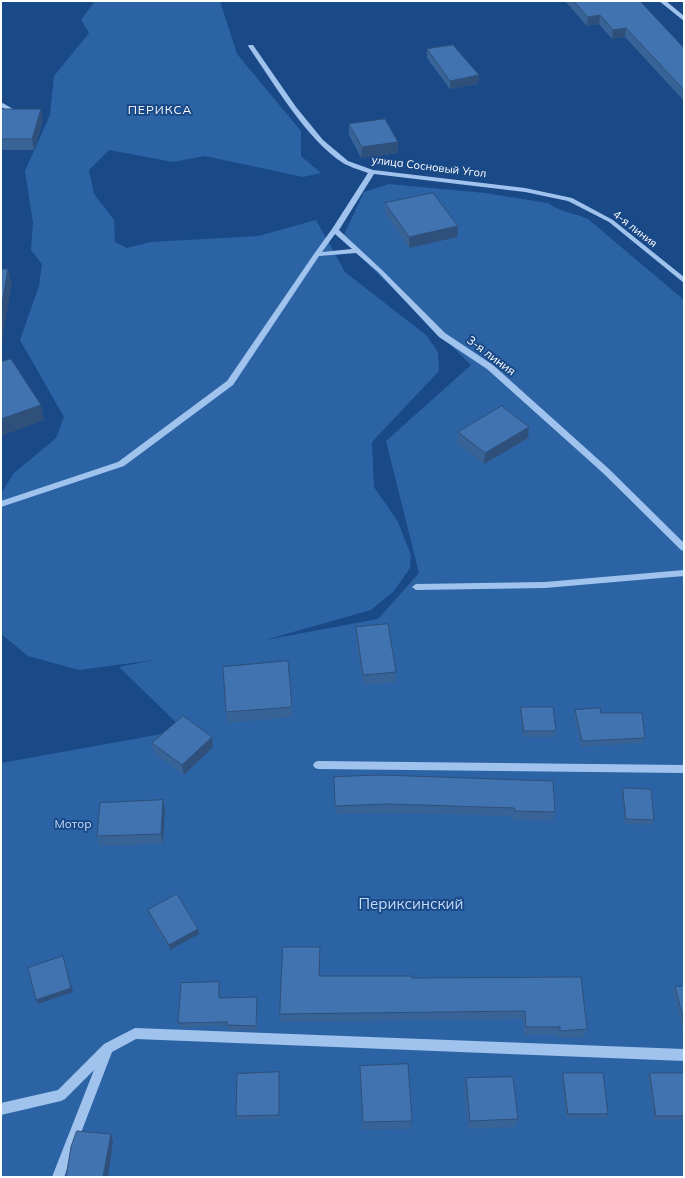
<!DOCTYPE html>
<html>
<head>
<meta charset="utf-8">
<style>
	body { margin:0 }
	#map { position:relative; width:685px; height:1178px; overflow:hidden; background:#194987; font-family:Mulish,sans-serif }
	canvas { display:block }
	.frame { position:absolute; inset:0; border:2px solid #fff; pointer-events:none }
</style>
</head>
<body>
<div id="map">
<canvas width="685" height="1178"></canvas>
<div class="frame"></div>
</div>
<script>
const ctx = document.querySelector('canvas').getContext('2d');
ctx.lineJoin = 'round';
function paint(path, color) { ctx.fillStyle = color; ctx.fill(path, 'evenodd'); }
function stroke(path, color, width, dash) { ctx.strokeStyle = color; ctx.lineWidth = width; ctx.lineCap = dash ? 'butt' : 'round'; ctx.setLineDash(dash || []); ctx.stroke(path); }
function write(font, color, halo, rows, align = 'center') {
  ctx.font = font + ' Mulish,sans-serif'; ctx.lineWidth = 4; ctx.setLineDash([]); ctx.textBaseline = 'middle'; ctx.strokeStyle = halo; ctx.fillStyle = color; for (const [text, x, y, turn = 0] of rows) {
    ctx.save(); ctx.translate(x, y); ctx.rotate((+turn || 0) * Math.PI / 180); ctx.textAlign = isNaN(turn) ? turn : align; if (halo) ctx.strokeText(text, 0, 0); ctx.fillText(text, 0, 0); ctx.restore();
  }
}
paint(new Path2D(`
	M 95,1 L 220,1 L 237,54 L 301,131 L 301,156 L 321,173 L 303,177 L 205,156 L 173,162 L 109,150 L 89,170 L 94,194 L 114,220 L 115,242 L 127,248 L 150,242 L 258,236 L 316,220 L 345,272 L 426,335 L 438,352 L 439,371 L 372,442 L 374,487 L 397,520 L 411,555 L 410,568 L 394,591 L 371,610 L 265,640 L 378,619 L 419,573 L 386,441 L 471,365 L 342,239 L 364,192 L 389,184 L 485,193 L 548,203 C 559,212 575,213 588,219 L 684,300 L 684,1177 L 1,1177 L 1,763 L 184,730 L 119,667 L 154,660 L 79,670 L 28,656 L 1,634 L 1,494 L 13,474 L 56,438 L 64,417 L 20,340 L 39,286 L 42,264 L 31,250 L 33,223 L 25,171 L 50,115 L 54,76 L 89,33 L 81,20 Z`), '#2c63a5');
paint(new Path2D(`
	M 659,1 L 666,1 L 684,16 L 684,21 Z
	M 249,45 L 253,45 L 296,107 L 323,140 L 348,161 L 373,170 L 525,188 L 572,198 L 613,220 L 684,277 L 684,283 L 609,222 L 568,201 L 525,192 L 374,174 L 339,230 L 382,270 L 445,333 L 493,365 L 609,469 L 684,543 L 684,551 L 681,550 L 603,473 L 487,369 L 439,337 L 378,272 L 356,253 L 319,256 L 233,385 L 124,466 L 1,507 L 1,501 L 118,462 L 227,381 L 314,254 L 332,229 L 368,173 C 360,170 350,167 343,163 C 306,139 273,82 248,46 ZM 335,234 L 352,249 L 322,252 Z
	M 1,102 L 13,109 L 14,110 L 9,111 L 1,107 Z
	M 684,570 L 684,576 L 545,588 L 416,590 L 412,587 L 416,584 L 545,582 Z
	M 318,761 L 684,765 L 684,773 L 318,769 L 315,768 L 313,765 L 315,762 Z
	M 135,1028 L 684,1049 L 684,1061 L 136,1039 L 112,1052 L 64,1177 L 52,1177 L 94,1070 L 65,1099 L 61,1101 L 1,1115 L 1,1103 L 58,1090 L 104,1044 Z`), '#a0c3ed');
paint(new Path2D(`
	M 565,1 L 640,1 L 684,48 L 684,101 L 625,37 L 612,39 L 599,24 L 587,26 Z
	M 427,49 L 479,75 L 478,84 L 450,89 L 427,58 Z
	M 1,109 L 43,120 L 34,150 L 1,150 Z
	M 349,124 L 398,153 L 361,158 L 349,135 Z
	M 385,203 L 458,226 L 457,237 L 409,248 L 385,213 Z
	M 458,432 L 528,438 L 484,464 L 457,443 Z
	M 356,627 L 396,672 L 396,682 L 363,685 L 356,638 Z
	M 292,707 L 293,717 L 227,723 L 226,712 Z
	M 521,707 L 556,731 L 555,737 L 523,737 L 520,712 Z
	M 575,710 L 601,713 L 645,738 L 643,743 L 581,747 L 574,716 Z
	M 152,743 L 213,747 L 184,775 L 154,753 Z
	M 334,777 L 555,812 L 553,821 L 513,820 L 513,816 L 388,813 L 336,814 Z
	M 623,788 L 654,820 L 653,825 L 625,824 L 622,793 Z
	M 163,800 L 165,810 L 163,844 L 99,846 L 97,836 Z
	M 148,910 L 198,929 L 199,934 L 170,950 L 149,915 Z
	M 320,947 L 320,976 L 412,978 L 587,1029 L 584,1037 L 558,1038 L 557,1035 L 524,1035 L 523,1019 L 280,1022 L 280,1014 Z
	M 220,986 L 220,998 L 257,1002 L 257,1031 L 227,1030 L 227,1026 L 180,1028 L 178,1023 Z
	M 684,986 L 684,1029 L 683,1029 L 673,992 L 675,987 Z
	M 360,1066 L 412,1121 L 411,1129 L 362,1130 Z
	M 563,1073 L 608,1114 L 606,1118 L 566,1118 L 562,1077 Z
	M 650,1073 L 684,1073 L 684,1120 L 654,1120 L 648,1077 Z
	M 279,1077 L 279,1119 L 237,1120 L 236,1116 Z
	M 466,1078 L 518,1119 L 516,1127 L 468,1129 L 464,1086 Z`), '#386397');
paint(new Path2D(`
	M 600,15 L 599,24 L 587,26 L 588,17 Z
	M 626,28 L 625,37 L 612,39 L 613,30 Z
	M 479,75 L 478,84 L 450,89 L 450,81 Z
	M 41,109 L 43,120 L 34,150 L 32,139 Z
	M 398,142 L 398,153 L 361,158 L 362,147 Z
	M 458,226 L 457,237 L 409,248 L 409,237 Z
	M 8,269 L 12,284 L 2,342 L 1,339 L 1,310 Z
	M 41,405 L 45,420 L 1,436 L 1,419 Z
	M 529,427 L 528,438 L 484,464 L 485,453 Z
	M 212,737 L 213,747 L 184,775 L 182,765 Z
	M 163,800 L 165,810 L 163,844 L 161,834 Z
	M 198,929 L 199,934 L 170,950 L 169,945 Z
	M 63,956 L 73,992 L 38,1004 L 36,1000 Z
	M 111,1134 L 113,1141 L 108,1177 L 103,1177 Z`), '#2e507b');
const building = new Path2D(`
	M 574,1 L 640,1 L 684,48 L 684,90 L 626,28 L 613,30 L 600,15 L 588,17 Z
	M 453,45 L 479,75 L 450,81 L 427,49 Z
	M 1,109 L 41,109 L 32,139 L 1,139 Z
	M 385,119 L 398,142 L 362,147 L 349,124 Z
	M 433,193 L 458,226 L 409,237 L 385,203 Z
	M 1,269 L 8,269 L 1,310 Z
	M 11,359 L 41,405 L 1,419 L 1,362 Z
	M 502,406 L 529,427 L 485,453 L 458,432 Z
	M 388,624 L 396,672 L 363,675 L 356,627 Z
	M 288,661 L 292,707 L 226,712 L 223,667 Z
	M 521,707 L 553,707 L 556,731 L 524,731 Z
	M 600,708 L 601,713 L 642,713 L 645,738 L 582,741 L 575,710 Z
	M 183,716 L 212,737 L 182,765 L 152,743 Z
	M 381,775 L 553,781 L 555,812 L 515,811 L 514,808 L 389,804 L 335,806 L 334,777 Z
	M 623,788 L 651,789 L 654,820 L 626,819 Z
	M 163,800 L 161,834 L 97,836 L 100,803 Z
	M 177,894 L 198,929 L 169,945 L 148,910 Z
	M 283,947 L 320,947 L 319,976 L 412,976 L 412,978 L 581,977 L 587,1029 L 560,1031 L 560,1027 L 526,1027 L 525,1011 L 280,1014 Z
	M 63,956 L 71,988 L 36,1000 L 28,968 Z
	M 219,982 L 219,998 L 257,997 L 256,1026 L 227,1025 L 227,1022 L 178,1023 L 181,983 Z
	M 684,986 L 684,1021 L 675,987 Z
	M 408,1064 L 412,1121 L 363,1122 L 360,1066 Z
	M 279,1072 L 279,1115 L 236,1116 L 237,1074 Z
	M 563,1073 L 603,1073 L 608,1114 L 568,1114 Z
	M 650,1073 L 684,1073 L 684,1116 L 656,1116 Z
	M 513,1077 L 518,1119 L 470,1121 L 466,1078 Z
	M 77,1131 L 111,1134 L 103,1177 L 66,1177 L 71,1147 Z`);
paint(building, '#4173b0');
stroke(building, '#2e507b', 1);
write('11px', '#fff', '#194987', [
	["улица Сосновый Угол",429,167,7],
	["4-я линия",635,229,38]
]);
ctx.letterSpacing = '1px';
write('12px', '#fff', '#194987', [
	["ПЕРИКСА",160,110]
]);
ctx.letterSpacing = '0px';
write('12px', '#fff', '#194987', [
	["3-я линия",491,356,37]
]);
write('12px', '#c5ddf9', '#194987', [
	["Мотор",73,824]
]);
write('15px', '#c5ddf9', '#194987', [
	["Периксинский",411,904]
]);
</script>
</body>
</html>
